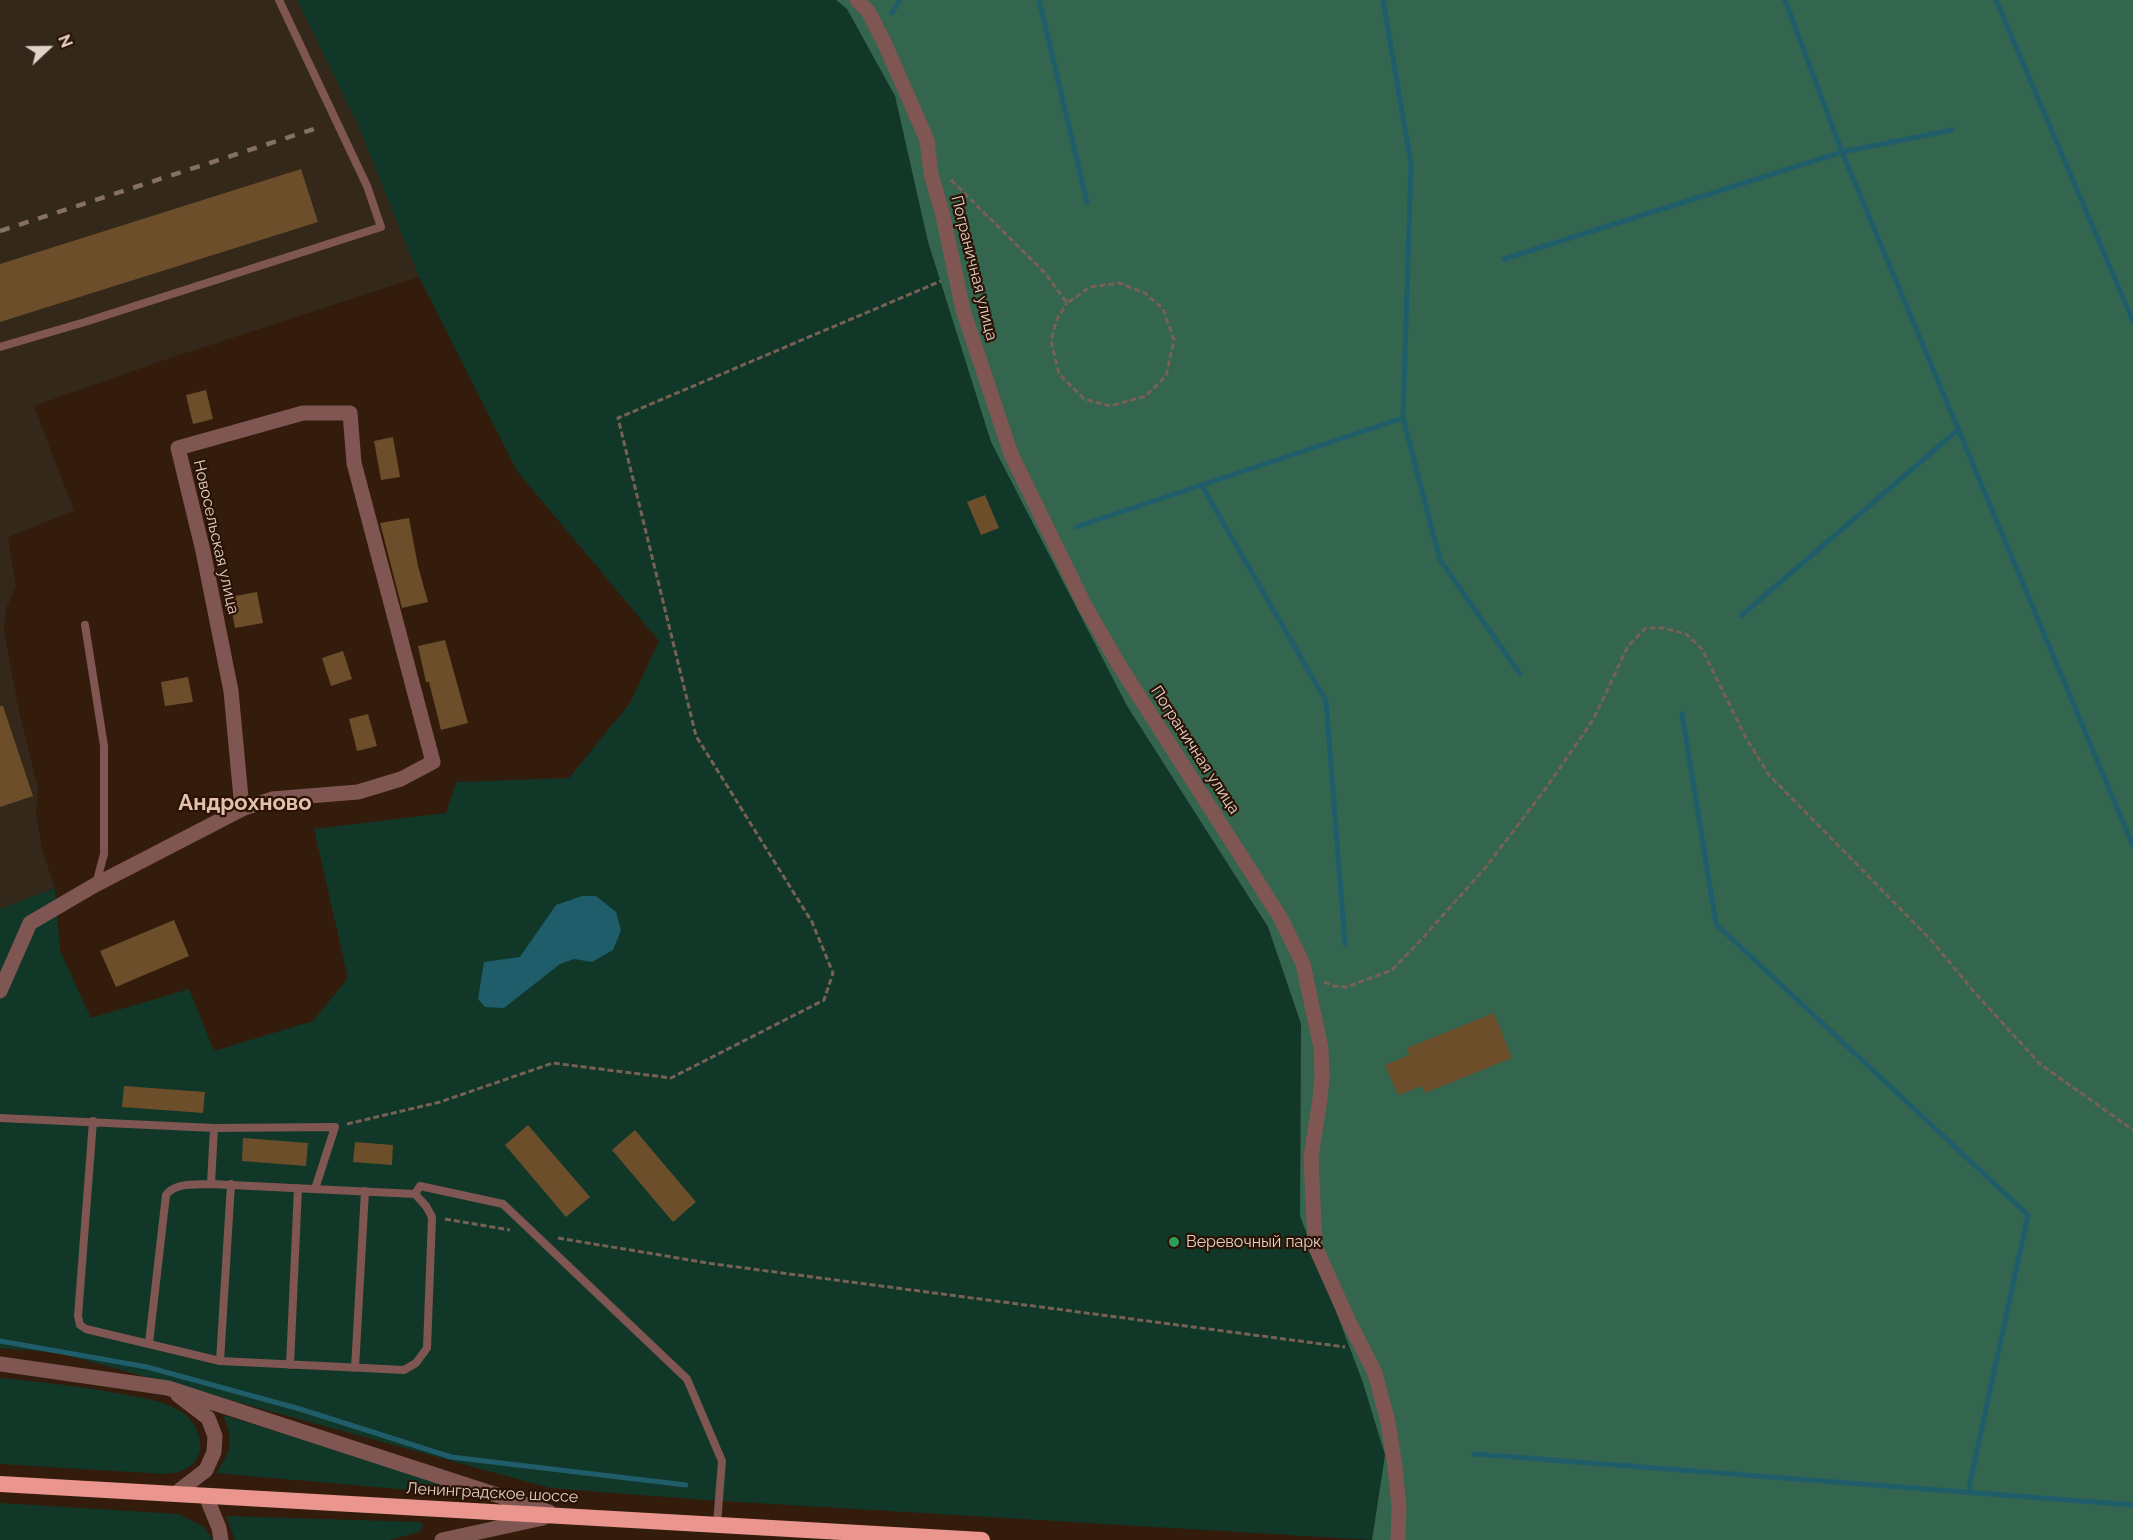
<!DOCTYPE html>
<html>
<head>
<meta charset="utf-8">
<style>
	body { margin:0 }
	#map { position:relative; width:2133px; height:1540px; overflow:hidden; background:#341c0c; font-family:Raleway,sans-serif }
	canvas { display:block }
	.north { position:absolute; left:18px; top:18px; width:60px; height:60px; -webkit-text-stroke:4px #2a1204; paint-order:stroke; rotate:68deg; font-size:16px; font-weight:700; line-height:24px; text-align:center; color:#e2d1c7 }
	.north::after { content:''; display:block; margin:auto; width:21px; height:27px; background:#e2d1c7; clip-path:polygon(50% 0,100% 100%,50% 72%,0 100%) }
</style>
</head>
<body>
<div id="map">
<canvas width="2133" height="1540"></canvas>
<div class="north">N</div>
</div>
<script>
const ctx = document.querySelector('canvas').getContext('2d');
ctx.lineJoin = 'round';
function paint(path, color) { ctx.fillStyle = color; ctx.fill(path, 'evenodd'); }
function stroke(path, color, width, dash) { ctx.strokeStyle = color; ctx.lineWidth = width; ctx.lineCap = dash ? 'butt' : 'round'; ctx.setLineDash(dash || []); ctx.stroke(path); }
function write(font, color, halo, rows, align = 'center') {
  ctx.font = font + ' Raleway,sans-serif'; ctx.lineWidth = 4.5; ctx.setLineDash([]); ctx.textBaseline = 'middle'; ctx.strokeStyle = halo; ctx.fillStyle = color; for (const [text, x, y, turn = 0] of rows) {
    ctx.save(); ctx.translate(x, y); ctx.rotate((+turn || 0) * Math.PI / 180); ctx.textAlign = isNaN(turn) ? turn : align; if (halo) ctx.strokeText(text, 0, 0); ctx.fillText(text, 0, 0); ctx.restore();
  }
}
paint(new Path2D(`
	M 0,0 L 297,0 L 357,123 L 419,277 L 167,359 L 34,406 L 74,511 L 8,537 L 16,586 L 6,609 L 4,631 L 18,706 L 38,789 L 36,812 L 42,850 L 55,888 L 0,909 Z`), '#332819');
paint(new Path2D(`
	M 297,0 L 836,0 L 847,9 L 895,96 L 928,242 L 991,442 L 1127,706 L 1268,927 L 1301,1024 L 1300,1216 L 1363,1383 L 1385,1455 L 1372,1540 L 706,1500 L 550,1488 L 59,1353 L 0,1348 L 0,909 L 55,888 L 60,951 L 91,1018 L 189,989 L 214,1051 L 313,1021 L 348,978 L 314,829 L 446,813 L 456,782 L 569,778 L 630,703 L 659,641 L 517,471 L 419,277 L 357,123 Z
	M 0,1378 C 43,1382 86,1387 128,1395 C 145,1398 161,1401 177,1409 C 198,1419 212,1454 187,1468 C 181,1472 173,1473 165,1474 L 0,1464 Z
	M 223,1415 L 444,1483 L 447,1490 L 443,1493 L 216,1473 C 232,1449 234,1442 223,1415 Z
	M 0,1503 L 179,1514 L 204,1527 L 213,1540 L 0,1540 Z
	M 226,1516 L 420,1522 L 423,1525 L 420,1532 L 389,1540 L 235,1540 Z`), '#113728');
paint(new Path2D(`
	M 836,0 L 2133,0 L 2133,1540 L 1372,1540 L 1385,1455 L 1363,1383 L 1300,1216 L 1301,1024 L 1268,927 L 1127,706 L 991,442 L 928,242 L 895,96 L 847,9 Z`), '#33654f');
paint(new Path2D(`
	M 582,896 L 596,896 L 616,912 L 621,930 L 613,950 L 592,962 L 574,959 L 560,964 L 504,1008 L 485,1007 L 478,999 L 484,962 L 520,957 L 556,905 Z`), '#205d6b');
stroke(new Path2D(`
	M 1039,0 L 1087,202
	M 1383,0 L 1411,164 L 1403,418 L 1440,560 L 1520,674
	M 1785,0 L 1842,152 L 2133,846
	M 1996,0 L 2133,321
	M 892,13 L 900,0
	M 1504,259 L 1842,152 L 1952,130
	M 1202,486 L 1326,701 L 1345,944
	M 1076,527 L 1403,418
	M 1742,615 L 1959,429
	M 1682,714 L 1716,924 L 2028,1215 L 1968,1492
	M 0,1341 L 147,1367 L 300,1409 L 451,1457 L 686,1485
	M 1474,1454 L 2133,1505`), '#205d6b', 5);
paint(new Path2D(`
	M 301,169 L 318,222 L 0,322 L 0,264 Z
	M 206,390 L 213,419 L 193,424 L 186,395 Z
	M 393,437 L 400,477 L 381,480 L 374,441 Z
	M 985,495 L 999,528 L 981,535 L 967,502 Z
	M 409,518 L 418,566 L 428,602 L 402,608 L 380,523 Z
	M 257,592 L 263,623 L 235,628 L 229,597 Z
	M 445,640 L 468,723 L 441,730 L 429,682 L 426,682 L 418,646 Z
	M 343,651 L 352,679 L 331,686 L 322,658 Z
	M 188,677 L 193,702 L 165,706 L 161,682 Z
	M 0,706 L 3,706 L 33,796 L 0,807 Z
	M 368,714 L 377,746 L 357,751 L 349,719 Z
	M 174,920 L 189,956 L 116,987 L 100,951 Z
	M 1494,1013 L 1512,1058 L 1425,1093 L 1422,1086 L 1398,1095 L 1385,1065 L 1409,1055 L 1407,1048 Z
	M 124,1086 L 205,1092 L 203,1113 L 122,1107 Z
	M 528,1125 L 590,1197 L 566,1217 L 505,1145 Z
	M 635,1130 L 696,1202 L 673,1222 L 612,1150 Z
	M 243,1138 L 308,1143 L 306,1166 L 242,1161 Z
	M 355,1142 L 393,1145 L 392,1165 L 353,1162 Z`), '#6c4e2a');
stroke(new Path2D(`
	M 951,180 L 1045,273 L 1067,303 L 1090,287 L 1119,283 L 1145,293 L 1163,309 L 1174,340 L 1166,376 L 1146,396 L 1110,406 L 1084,399 L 1059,374 L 1051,341 L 1056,321 L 1067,303
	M 1324,982 L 1334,986 L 1347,987 L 1392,970 L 1420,941 L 1486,867 L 1546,788 L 1593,720 L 1628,646 L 1646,628 L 1663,628 L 1686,634 L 1702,649 L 1746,738 L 1769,775 L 1930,939 L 1976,994 L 2040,1064 L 2133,1130
	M 347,1124 L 440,1102 L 553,1063 L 671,1078 L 824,1000 L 833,973 L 812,922 L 696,736 L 618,418 L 941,281
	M 445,1219 L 510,1230
	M 558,1238 L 714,1264 L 1345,1347`), '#776154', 3, [6, 3]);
stroke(new Path2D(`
	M 0,347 L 85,322 L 381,227 L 367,186 L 279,0
	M 85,625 L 104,746 L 104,854 L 96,884
	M 0,1118 L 214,1128 L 335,1127 L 315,1189
	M 93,1121 L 78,1316 L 80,1325 L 86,1329 L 220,1361 L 404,1370 L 416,1363 L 427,1348 L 432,1217 L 426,1206 L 415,1194 L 211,1184 L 214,1128
	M 415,1194 L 420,1186 L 503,1204 L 687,1379 L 722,1461 L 717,1524
	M 149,1343 L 166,1195 C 175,1182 196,1185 211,1184
	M 220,1361 L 231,1184
	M 290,1365 L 298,1188
	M 355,1368 L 365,1191`), '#805652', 8);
stroke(new Path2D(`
	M 857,0 L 868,11 L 884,42 L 927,140 L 931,174 L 943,216 L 963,310 L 1011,454 L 1085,606 L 1119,665 L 1280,917 L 1303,964 L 1321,1048 L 1322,1078 L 1320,1099 L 1311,1157 L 1315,1246 L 1349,1322 L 1375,1373 L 1388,1422 L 1395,1467 L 1399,1507 L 1398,1540
	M 0,991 L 30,923 L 95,885 L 242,809 L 272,799 L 358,792 L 401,779 L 433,762 L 354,463 L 350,413 L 303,413 L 178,448 L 203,551 L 231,691 L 242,809
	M 0,1364 L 168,1388 L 549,1512
	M 175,1494 L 206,1470 L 214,1452 L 215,1436 L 208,1418 L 178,1395
	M 206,1496 L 219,1528 L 221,1540
	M 442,1540 L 543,1518`), '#805652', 15);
stroke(new Path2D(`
	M 0,1484 L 982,1540`), '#ea968e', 16);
stroke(new Path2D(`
	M 0,231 L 314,129`), '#857063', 4.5, [10, 10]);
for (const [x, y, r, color] of [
	[1174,1242,6,"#2e9e5b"]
]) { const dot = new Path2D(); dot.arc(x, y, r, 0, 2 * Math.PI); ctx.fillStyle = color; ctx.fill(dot); stroke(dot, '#2a1204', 2); }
write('16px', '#e2d1c7', '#2a1204', [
	["Пограничная улица",974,268,76],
	["Новосельская улица",216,537,77],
	["Пограничная улица",1195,750,57],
	["Ленинградское шоссе",492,1493,3]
]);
write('16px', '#e2d1c7', '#2a1204', [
	["Веревочный парк",1186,1242]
], 'left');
write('bold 22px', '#e3c1ad', '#2a1204', [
	["Андрохново",245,803]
]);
</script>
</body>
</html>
